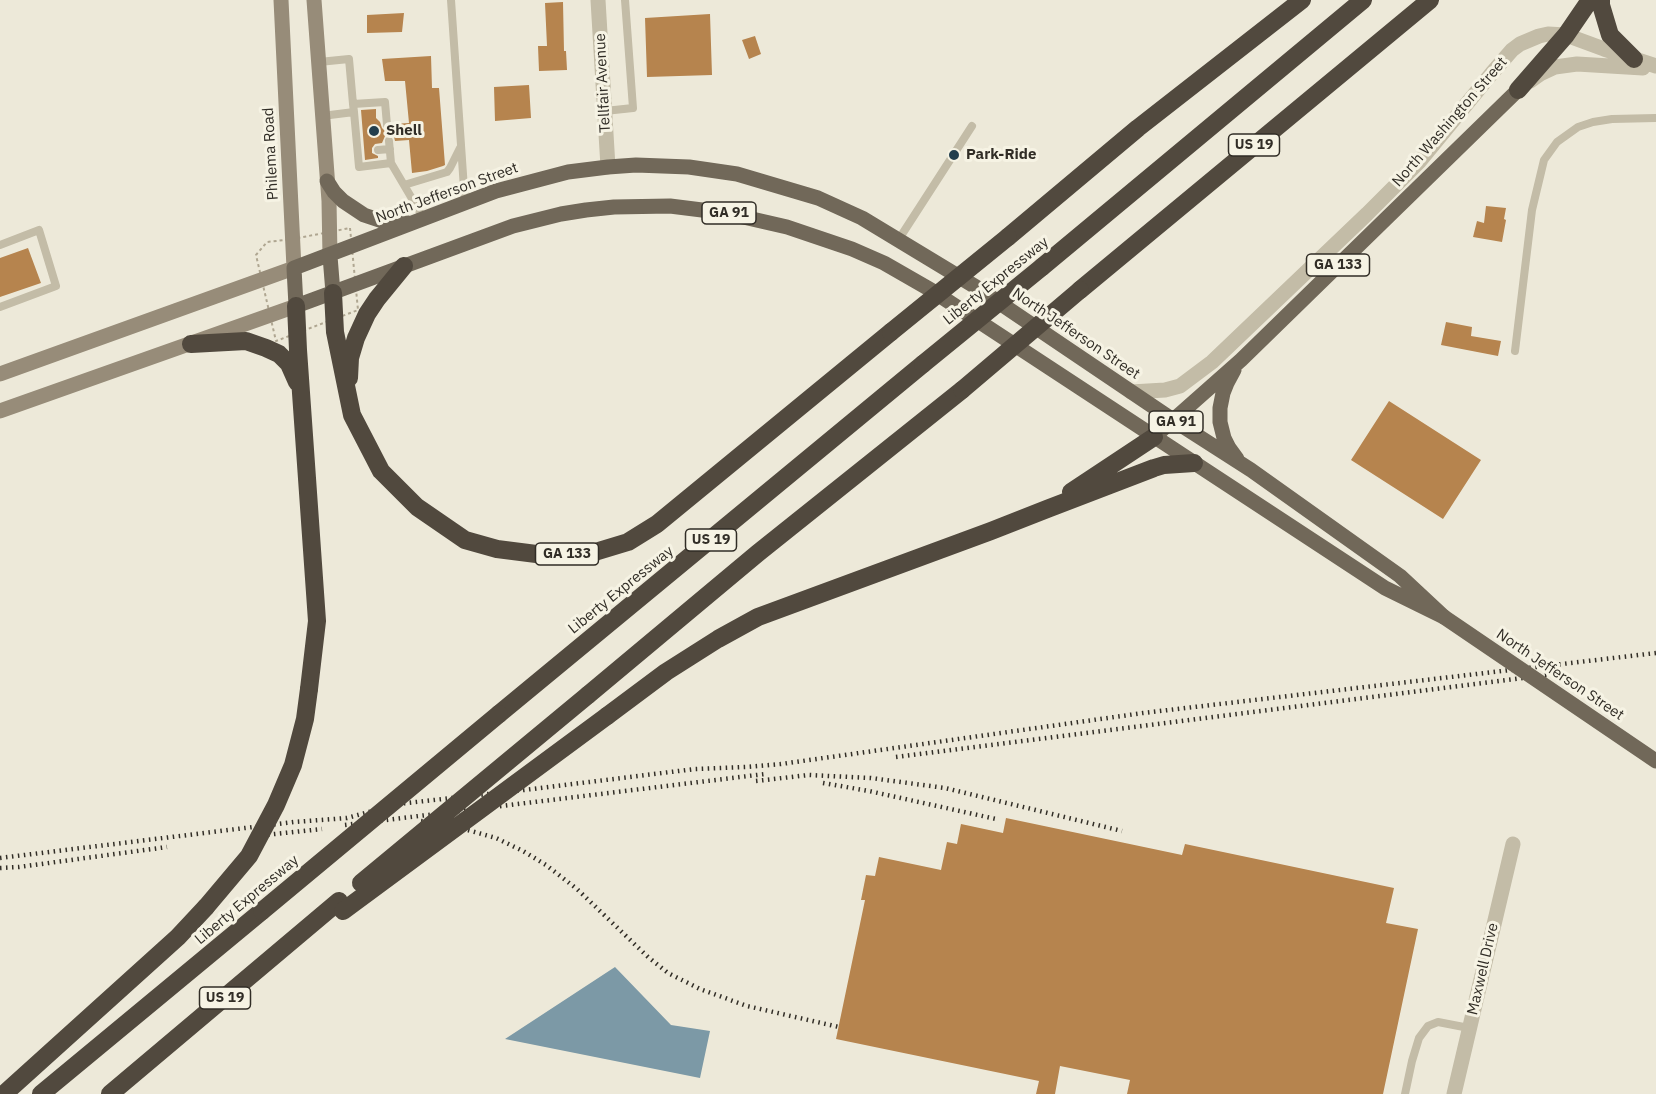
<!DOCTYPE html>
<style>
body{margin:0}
canvas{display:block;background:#ede9d9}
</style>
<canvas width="1656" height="1094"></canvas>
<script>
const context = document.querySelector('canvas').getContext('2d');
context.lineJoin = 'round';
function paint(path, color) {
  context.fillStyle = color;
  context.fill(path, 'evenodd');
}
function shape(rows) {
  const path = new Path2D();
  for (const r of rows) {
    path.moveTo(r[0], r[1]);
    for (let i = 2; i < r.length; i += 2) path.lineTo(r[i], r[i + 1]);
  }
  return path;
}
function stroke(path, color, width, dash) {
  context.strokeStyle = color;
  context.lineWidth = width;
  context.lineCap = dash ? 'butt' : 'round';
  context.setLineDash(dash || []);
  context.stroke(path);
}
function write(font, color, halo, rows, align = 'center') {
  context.font = font + ' "IBM Plex Sans",sans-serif';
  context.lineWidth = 6;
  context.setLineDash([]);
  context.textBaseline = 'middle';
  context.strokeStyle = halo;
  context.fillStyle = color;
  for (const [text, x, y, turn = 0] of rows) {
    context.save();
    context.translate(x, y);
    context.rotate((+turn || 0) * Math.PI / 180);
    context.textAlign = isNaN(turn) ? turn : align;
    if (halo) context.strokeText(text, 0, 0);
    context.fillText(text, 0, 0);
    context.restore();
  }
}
paint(shape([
 [615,967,671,1025,710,1031,700,1078,505,1039]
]), '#7c99a6');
paint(shape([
 [563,2,564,51,566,51,567,70,539,71,538,46,547,46,545,3],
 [404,13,402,32,367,33,367,15],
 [710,14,712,75,647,77,645,18],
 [755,36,761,54,749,59,742,40],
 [431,56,432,88,439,88,445,165,443,166,427,171,412,173,409,140,395,141,394,137,389,135,385,136,382,143,375,144,372,148,372,153,378,156,378,158,365,160,361,110,376,109,376,118,380,122,382,128,385,131,391,130,393,124,409,123,405,81,385,81,382,59],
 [529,85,531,118,495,121,494,87],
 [1486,206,1506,208,1504,219,1506,220,1502,242,1473,237,1477,221,1484,223],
 [28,248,41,283,0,297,0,258],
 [1446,322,1472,327,1471,336,1501,341,1498,356,1441,345],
 [1389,401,1481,460,1443,519,1351,460],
 [1006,818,1182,855,1185,844,1394,888,1386,923,1418,929,1383,1094,1127,1094,1130,1080,1060,1066,1055,1094,1036,1094,1039,1081,836,1039,865,900,861,900,866,875,875,876,879,857,941,870,947,842,957,844,961,824,1003,833]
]), '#b6844e');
stroke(shape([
 [350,228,358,310,276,341,256,255,267,242,293,239,350,228]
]), '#afa691', 2, [3, 3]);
stroke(shape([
 [451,0,465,203],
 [319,62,349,59,353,104],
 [605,111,633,108,625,0],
 [354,112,359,167,391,163,389,141],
 [322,116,354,112,353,104,385,102,387,125],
 [378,150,390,149],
 [391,163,424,219],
 [404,185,447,172,450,168,460,148],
 [899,239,972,126],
 [0,245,39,230,56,286,0,307],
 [1515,351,1532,210,1544,160,1557,142,1578,127,1593,122,1612,119,1656,118],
 [1405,1094,1412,1061,1419,1038,1428,1026,1438,1022,1469,1028]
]), '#c3bca7', 8);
stroke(shape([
 [598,0,608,167],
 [1530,81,1540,74,1555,67,1577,64,1643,68],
 [1131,392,1165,390,1180,386,1212,362,1367,214,1419,162,1492,73,1512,50,1520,44,1539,36,1548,34,1566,35,1604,49,1656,66],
 [1454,1094,1513,844]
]), '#c3bca7', 15);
stroke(shape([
 [314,0,329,201,330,256],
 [0,374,294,268,281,0],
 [0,411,296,306]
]), '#978c79', 15);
stroke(shape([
 [636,165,689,167,737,174,818,198,862,218,976,287,1173,420,1251,470,1400,576,1444,617,1385,588,931,290,884,263,852,249,787,227,726,213,670,206,614,207,586,210,561,214,513,226,296,306,294,268,496,191,568,172,608,167,636,165],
 [327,181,334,192,343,201,364,215,385,222,408,223],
 [330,256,333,293],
 [1234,370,1227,383,1223,393,1220,408,1220,422,1224,438,1229,448,1237,459],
 [1154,437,1241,360,1518,90]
]), '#716859', 15);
stroke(shape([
 [1601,0,1601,5,1610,35,1634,59],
 [1518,90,1566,35,1590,0],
 [1008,237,1138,128,1302,0],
 [1042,267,1363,0],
 [1080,290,1430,0],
 [333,293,335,332,352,415,381,471,417,507,465,540,497,549,552,556,595,552,628,542,657,524,891,332],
 [296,306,298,350,317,621,309,689],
 [191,344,246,341,266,348,279,354,289,364,297,382],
 [349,378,350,358,356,338,367,314,377,299,404,266],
 [1071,492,1154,437],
 [588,695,758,553,962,390],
 [499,714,923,364],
 [607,716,666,672,718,639,758,617,991,531,1047,509,1154,468,1164,465,1194,463],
 [4,1094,178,937,206,907],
 [41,1094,262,911],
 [110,1094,339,901]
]), '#51493e', 18);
stroke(shape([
 [896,757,1563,673],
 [756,781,809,775,871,778,945,788,1122,831],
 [823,783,869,791,996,819],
 [421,821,450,825,496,838,523,851,546,865,577,889,648,957,668,973,700,989,747,1006,839,1027],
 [345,825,765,774],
 [256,836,322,829],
 [0,858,294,822,347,818,398,804,524,790,695,769,746,767,781,764,1143,713,1656,653],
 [0,868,19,867,167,847]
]), '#312d26', 4.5, [1.5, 4.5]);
stroke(shape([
 [1444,617,1656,761]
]), '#716859', 15);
stroke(shape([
 [891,332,1008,237],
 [923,364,1042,267],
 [962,390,1080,290],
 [361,883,588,695],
 [206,907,249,856,276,805,293,765,305,719,309,689],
 [262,911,499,714],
 [343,911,607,716]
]), '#51493e', 18);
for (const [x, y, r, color] of [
 [374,131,6,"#223e4d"],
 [954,155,6,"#223e4d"]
]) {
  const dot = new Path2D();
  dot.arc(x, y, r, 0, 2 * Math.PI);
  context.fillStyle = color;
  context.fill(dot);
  stroke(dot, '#f6f3e4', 2);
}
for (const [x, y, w] of [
 [1254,145,51],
 [729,213,54],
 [1338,265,63],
 [1176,422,54],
 [711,540,51],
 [567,554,63],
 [225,998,51]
]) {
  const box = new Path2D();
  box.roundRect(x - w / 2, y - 11, w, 22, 4.5);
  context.fillStyle = '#f6f3e4';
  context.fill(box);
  stroke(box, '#312d26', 1.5);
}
write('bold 14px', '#312d26', null, [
 ["US 19",1254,145],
 ["GA 91",729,213],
 ["GA 133",1338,265],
 ["GA 91",1176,422],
 ["US 19",711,540],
 ["GA 133",567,554],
 ["US 19",225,998]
]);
write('15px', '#312d26', '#f6f3e4', [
 ["Tellfair Avenue",603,83,-93],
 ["North Washington Street",1450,122,-49],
 ["Philema Road",271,154,-93],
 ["North Jefferson Street",447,193,-20],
 ["Liberty Expressway",996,281,-39],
 ["North Jefferson Street",1076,334,34],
 ["Liberty Expressway",621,590,-39],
 ["North Jefferson Street",1560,675,34],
 ["Liberty Expressway",247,900,-40],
 ["Maxwell Drive",1483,969,-77]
]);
write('bold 15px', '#312d26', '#f6f3e4', [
 ["Shell",386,131],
 ["Park-Ride",966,155]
], 'left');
</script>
